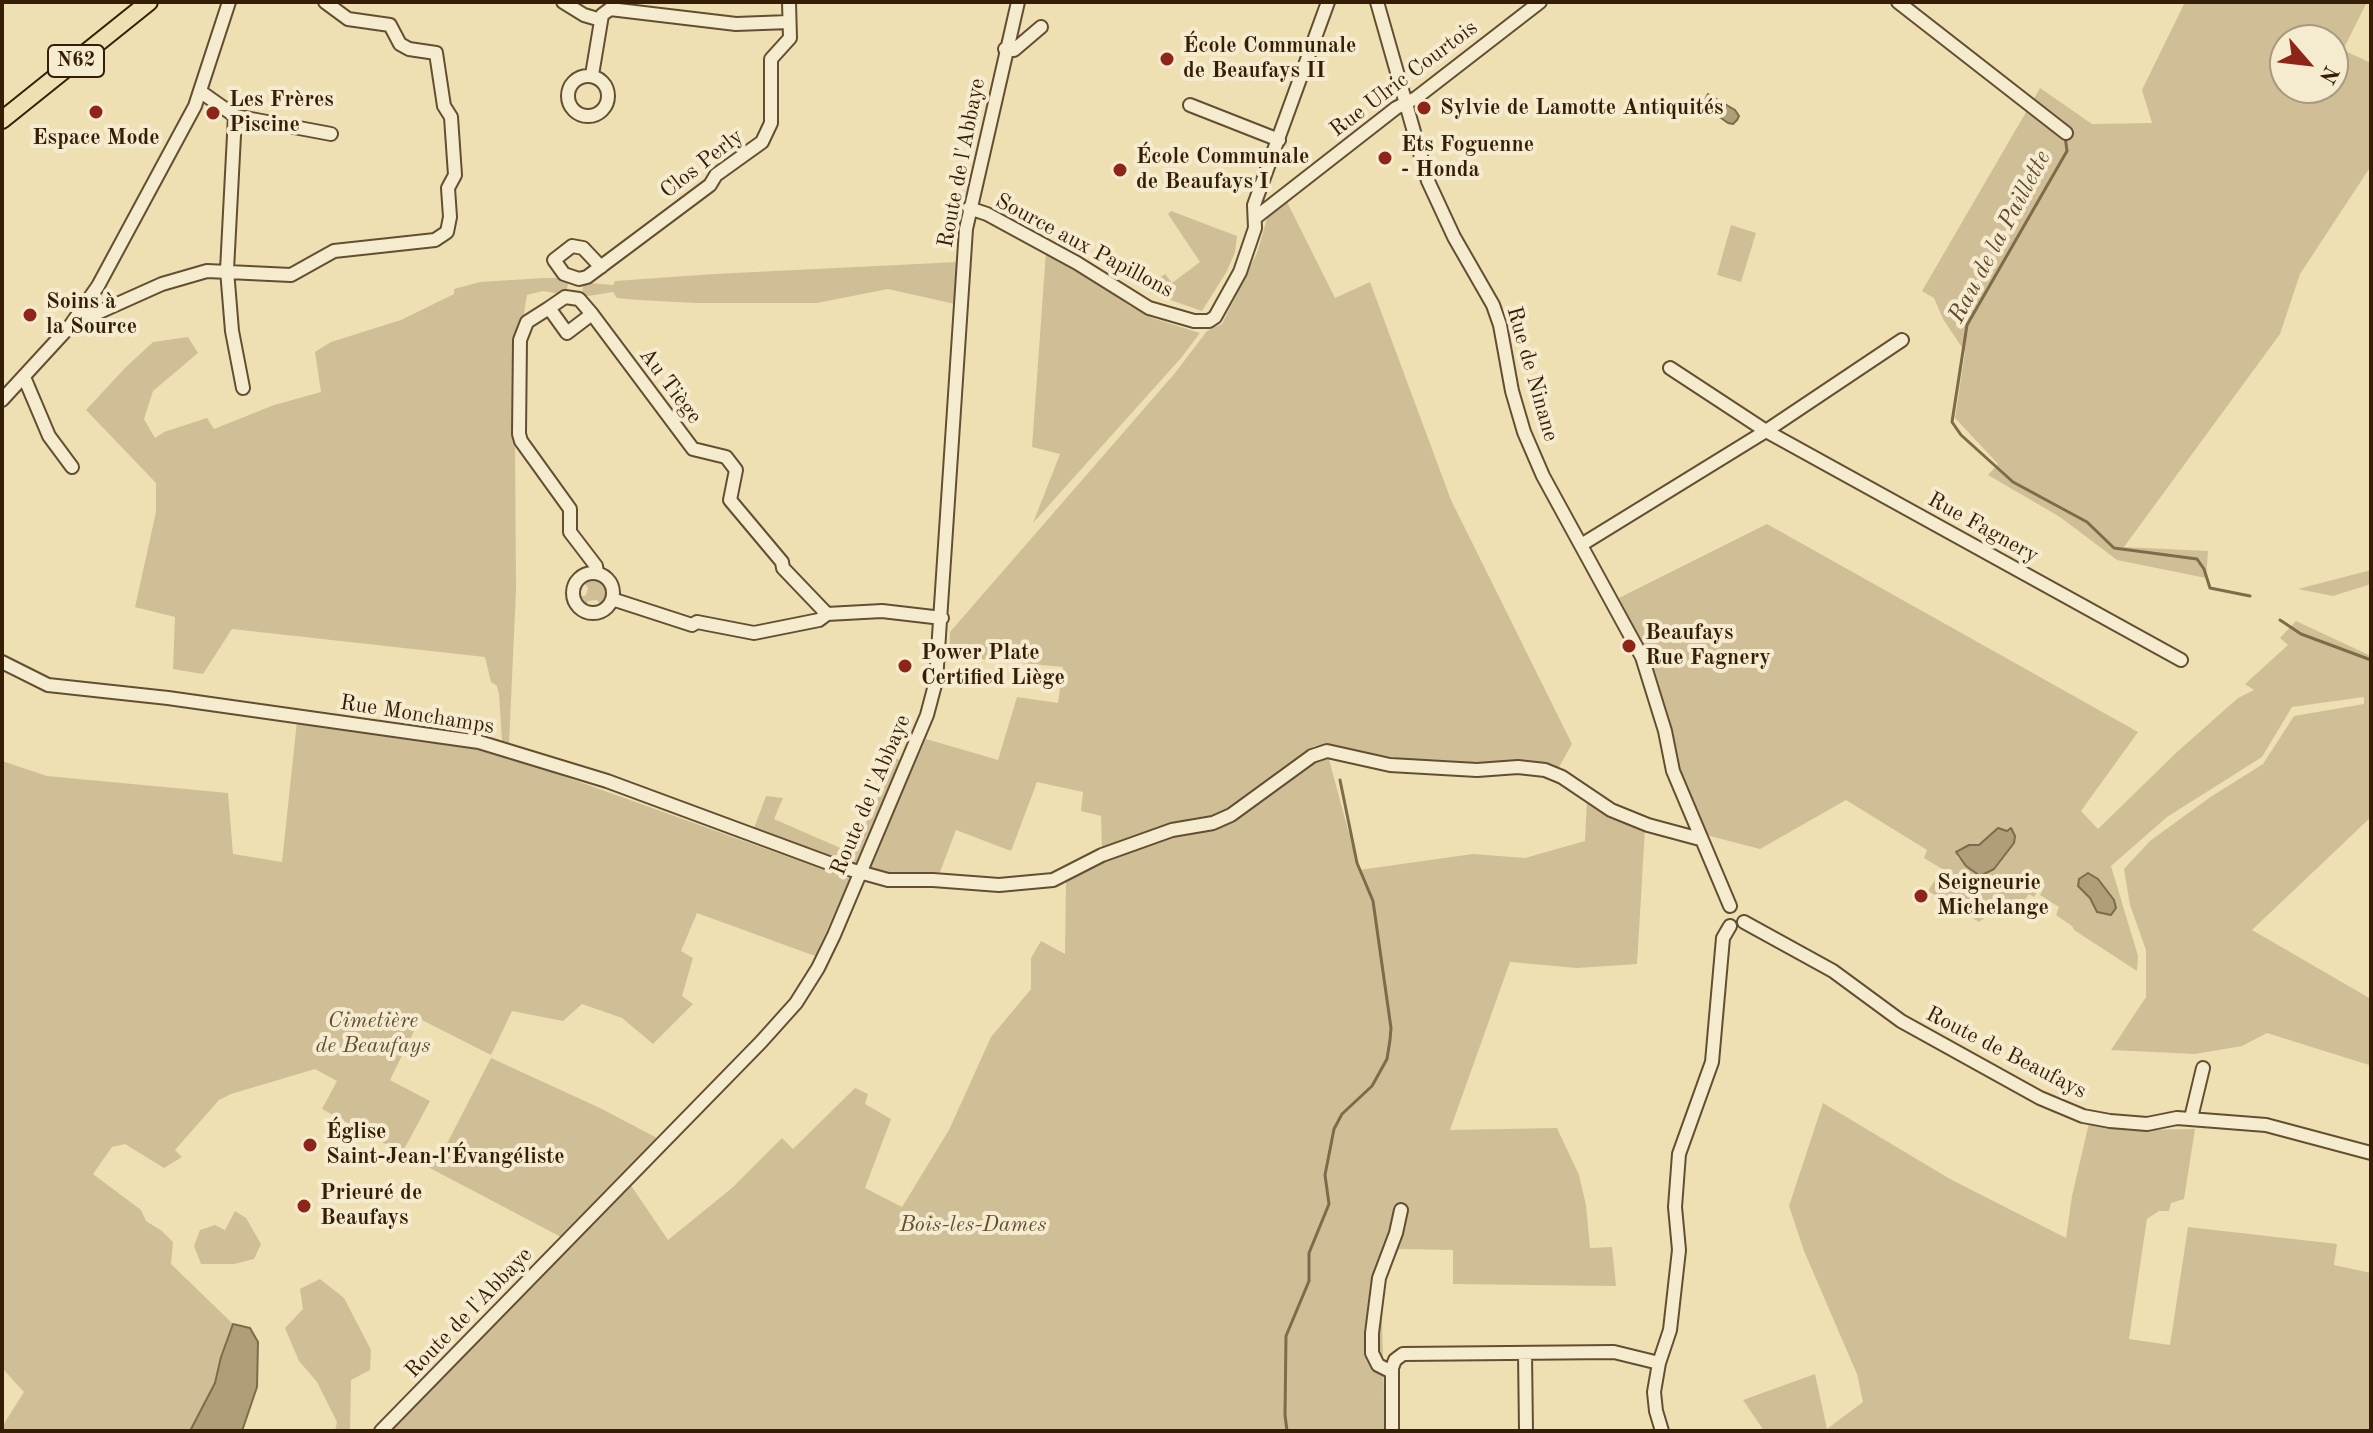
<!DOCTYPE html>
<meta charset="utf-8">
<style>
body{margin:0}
#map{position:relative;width:2373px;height:1433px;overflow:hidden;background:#efe0b3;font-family:"Old Standard TT",serif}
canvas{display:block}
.frame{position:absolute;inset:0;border:4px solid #361d06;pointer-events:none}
.north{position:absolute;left:2269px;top:24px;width:80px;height:80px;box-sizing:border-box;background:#f5ebce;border:2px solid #a9997e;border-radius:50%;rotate:118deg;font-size:22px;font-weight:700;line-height:32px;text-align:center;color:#361d06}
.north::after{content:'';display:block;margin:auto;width:28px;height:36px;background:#8f2418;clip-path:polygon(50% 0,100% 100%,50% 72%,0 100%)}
</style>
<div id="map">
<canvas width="2373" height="1433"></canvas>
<div class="frame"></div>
<div class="north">N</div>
</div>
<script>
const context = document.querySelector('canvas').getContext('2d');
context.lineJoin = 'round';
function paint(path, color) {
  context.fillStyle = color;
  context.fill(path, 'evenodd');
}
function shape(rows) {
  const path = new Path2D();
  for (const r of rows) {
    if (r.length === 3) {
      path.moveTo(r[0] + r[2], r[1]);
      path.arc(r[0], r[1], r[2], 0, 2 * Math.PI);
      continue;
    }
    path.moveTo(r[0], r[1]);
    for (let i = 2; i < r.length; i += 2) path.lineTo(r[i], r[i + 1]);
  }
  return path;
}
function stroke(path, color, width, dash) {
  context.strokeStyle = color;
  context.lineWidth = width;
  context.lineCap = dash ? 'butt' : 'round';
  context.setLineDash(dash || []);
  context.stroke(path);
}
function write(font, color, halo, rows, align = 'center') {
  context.font = font + ' "Old Standard TT",serif';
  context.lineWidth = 8;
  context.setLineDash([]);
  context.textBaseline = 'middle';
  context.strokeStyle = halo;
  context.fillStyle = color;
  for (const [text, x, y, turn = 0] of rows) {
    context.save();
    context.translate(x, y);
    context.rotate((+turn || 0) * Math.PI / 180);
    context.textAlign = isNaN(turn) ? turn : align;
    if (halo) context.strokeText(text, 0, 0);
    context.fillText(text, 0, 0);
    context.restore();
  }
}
paint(shape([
 [2185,2,2367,2,2343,50,2371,63,2371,166,2300,274,2280,334,2124,547,2208,551,2206,578,2117,560,2060,517,1988,475,1998,464,1955,418,1965,352,1943,319,1934,298,1922,291,2040,88,2092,124,2152,123,2142,90],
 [2285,40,2333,40,2333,88,2285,88],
 [1286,200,1335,298,1370,282,1451,500,1572,744,1558,769,1540,762,1481,764,1407,760,1325,745,1314,746,1225,814,1102,850,1101,816,1081,811,1083,792,1037,782,1011,851,956,830,940,872,866,872,926,739,998,760,1017,697,1058,703,1063,667,949,656,950,632,1175,373,1207,331,1222,324,1257,253,1268,215],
 [1171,211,1237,236,1235,252,1227,271,1202,311,1150,293,1157,280,1165,274,1172,283,1200,262,1168,214],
 [1731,225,1756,233,1741,282,1717,275],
 [1046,251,1095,279,1128,305,1152,318,1200,333,1181,358,1033,523,1060,454,1032,447],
 [958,262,955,304,888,289,817,303,696,303,639,300,617,298,613,292,582,297,583,286,589,283,613,285,615,281,714,274],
 [544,278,563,278,568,284,567,289,560,294,543,291,527,295,522,325,515,439,516,591,509,744,502,741,499,694,497,686,491,682,485,657,232,629,203,674,173,669,175,617,135,607,156,512,156,483,86,410,125,368,153,342,188,337,198,353,153,391,144,419,155,438,164,432,207,418,214,429,274,405,321,392,315,352,331,342,401,320,454,294,454,289,480,282],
 [1767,524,2138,732,2081,811,2098,829,2177,752,2238,698,2254,690,2245,684,2288,645,2280,638,2296,621,2371,656,2371,817,2252,930,2371,999,2371,1079,2369,1065,2267,1033,2242,1046,2195,1054,2111,1050,2146,997,2146,950,2130,905,2124,869,2150,841,2209,798,2263,764,2294,716,2364,704,2364,697,2292,707,2262,757,2167,817,2111,866,2138,956,2137,971,2074,930,2072,926,2056,915,2059,907,2040,895,2045,885,2043,883,2034,897,2029,894,2020,906,2013,903,2004,915,1989,915,1979,922,1928,891,1942,869,1924,858,1927,850,1846,800,1760,849,1706,835,1677,764,1667,711,1649,659,1619,598],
 [1998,828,2007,831,1981,876,1957,857,1960,848,1979,845],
 [2371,570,2371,584,2333,596,2298,589],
 [589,578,601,580,608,589,608,597,602,606,597,600,588,601,585,607,578,598,586,595,588,588,583,581],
 [297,721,499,753,850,879,815,956,697,913,681,951,693,958,682,996,693,1004,653,1044,622,1018,582,1004,563,1021,512,1011,491,1055,420,1019,390,1080,430,1101,402,1153,322,1109,337,1081,315,1069,231,1094,219,1100,175,1150,182,1157,164,1168,125,1144,112,1147,93,1174,141,1210,146,1221,162,1231,173,1242,171,1264,233,1324,221,1357,215,1383,190,1431,2,1431,2,1427,24,1392,2,1368,2,761,47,776,228,793,233,854,282,862],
 [1328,756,1359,870,1473,854,1525,858,1585,841,1587,797,1645,829,1637,964,1577,968,1510,962,1450,1130,1557,1128,1579,1175,1586,1205,1590,1248,1612,1247,1616,1286,1453,1284,1453,1250,1399,1249,1381,1286,1385,1431,389,1431,630,1184,668,1240,732,1188,782,1138,793,1149,855,1088,868,1094,865,1104,891,1119,865,1188,902,1207,949,1130,991,1037,1031,989,1031,958,1041,941,1065,954,1066,881,1113,857,1182,832,1221,824,1262,801,1314,759],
 [896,759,905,761,858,866,753,831,766,796,783,798,774,819,852,853],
 [491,1058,600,1108,659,1139,561,1237,426,1166,428,1155,439,1159],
 [1823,1103,1950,1179,2066,1238,2072,1196,2089,1123,2135,1130,2195,1129,2184,1199,2171,1203,2169,1211,2159,1211,2147,1219,2129,1339,2170,1345,2188,1227,2337,1244,2334,1265,2371,1273,2371,1431,1764,1431,1743,1400,1815,1374,1827,1429,1863,1402,1857,1374,1804,1251,1789,1206],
 [235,1211,246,1218,261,1244,254,1259,234,1264,201,1264,194,1246,200,1230,215,1225,225,1230],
 [320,1279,344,1298,371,1350,370,1370,351,1380,350,1431,335,1431,337,1422,317,1382,299,1361,285,1328,303,1309,300,1289]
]), '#d0bf96');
const water = shape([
 [1708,94,1735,110,1739,116,1737,120,1733,124,1728,123,1703,105,1708,94],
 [1998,828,2007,831,2011,828,2015,836,2014,843,1994,869,1980,876,1966,866,1956,852,1969,845,1979,845,1998,828],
 [2088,873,2098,879,2114,900,2116,908,2111,915,2097,912,2090,898,2078,886,2079,879,2088,873],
 [233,1324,250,1328,258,1342,257,1387,242,1431,190,1431,215,1383,221,1357,233,1324]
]);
paint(water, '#b09e78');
stroke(water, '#7f6a4a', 2);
stroke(shape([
 [2065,136,2067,151,1967,325,1952,422,1961,435,2013,482,2087,522,2114,548,2197,559,2204,569,2210,588,2250,596],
 [2280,620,2301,634,2371,660],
 [1287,1431,1285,1415,1286,1336,1309,1281,1309,1253,1329,1204,1325,1175,1334,1129,1342,1114,1372,1086,1387,1059,1390,1040,1391,1028,1373,901,1357,863,1340,780]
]), '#7f6a4a', 3);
const minor = shape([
 [563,2,584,15,601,20],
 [1377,2,1428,181,1454,237,1493,305,1500,325,1512,391,1524,432,1543,476,1642,657,1665,731,1673,771,1730,906],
 [1898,2,2066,133],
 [1005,49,1014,50,1041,27],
 [592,75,602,15,610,9,736,24,789,22],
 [588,96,20],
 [201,92,235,116,227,270,232,331,243,388],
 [1190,105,1279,140],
 [235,116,331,134],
 [969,208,987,214,1077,263,1149,308,1194,321,1209,321,1215,317,1240,272,1255,228,1254,205,1328,2],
 [1255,218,1396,108,1416,98,1540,2],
 [601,267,583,248,572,246,554,260,564,274,579,279,587,277,710,185,716,175,762,142,771,123,771,59,790,38,789,2],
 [549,308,527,322,520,340,519,434,521,441,570,509,570,532,596,566,597,573],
 [81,312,95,314,162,284,207,271,291,275,334,251,435,240,447,232,450,217,448,188,455,175,451,117,444,106,436,53,409,49,400,44,390,25,348,19,325,2],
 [592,314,567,333,549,308,565,297,579,299,592,314,693,449,726,457,736,470,730,500,782,562,783,568,827,614,882,611,942,618],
 [1670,368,1766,431,2181,660],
 [24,377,49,436,72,467],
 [2,400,70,326,98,286,195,106,229,2],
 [1581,545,1766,431,1902,340],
 [593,593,20],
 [612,599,692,625,697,622,754,633,819,620,827,614],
 [2,662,48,685,168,698,479,742,607,781,834,865,888,880,933,880,999,885,1053,880,1102,855,1172,830,1213,823,1231,815,1312,756,1327,751,1390,765,1477,770,1518,767,1545,770,1562,777,1611,810,1648,825,1700,839],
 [1744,922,1833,971,1901,1021,2040,1098,2083,1116,2110,1121,2147,1124,2177,1118,2266,1125,2371,1153],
 [2191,1118,2203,1068],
 [1525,1353,1526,1431],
 [1392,1372,1378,1365,1372,1353,1372,1333,1379,1278,1396,1233,1401,1210],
 [381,1431,761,1042,796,1003,818,968,834,935,927,715,936,681,966,229,1018,2],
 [1392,1431,1392,1368,1395,1360,1403,1354,1614,1352,1659,1363],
 [1662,1431,1656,1411,1654,1392,1659,1363,1670,1330,1679,1250,1675,1207,1679,1154,1712,1062,1723,938,1730,926]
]);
const major = shape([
 [2,120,149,2]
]);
stroke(minor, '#644e31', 16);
stroke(major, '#361d06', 20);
stroke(minor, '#f5ebce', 12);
stroke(major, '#efe0b3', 16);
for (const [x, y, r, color] of [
 [1167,59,8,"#8f2418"],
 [1424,108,8,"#8f2418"],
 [96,112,8,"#8f2418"],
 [213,113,8,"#8f2418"],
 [1385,158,8,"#8f2418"],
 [1120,170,8,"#8f2418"],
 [30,315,8,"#8f2418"],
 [1629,646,8,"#8f2418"],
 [905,666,8,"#8f2418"],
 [1921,896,8,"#8f2418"],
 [310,1145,8,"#8f2418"],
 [304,1206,8,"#8f2418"]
]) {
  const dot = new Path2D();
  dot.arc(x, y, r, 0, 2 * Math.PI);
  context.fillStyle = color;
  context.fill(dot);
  stroke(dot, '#f5ebce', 3);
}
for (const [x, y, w] of [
 [76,61,56]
]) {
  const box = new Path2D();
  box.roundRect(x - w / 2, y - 16, w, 32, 6);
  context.fillStyle = '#f5ebce';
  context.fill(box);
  stroke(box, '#361d06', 2);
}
write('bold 20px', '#361d06', null, [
 ["N62",76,61]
]);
write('bold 22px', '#361d06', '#f5ebce', [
 ["École Communale",1183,46],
 ["de Beaufays II",1183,71],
 ["Les Frères",229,100],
 ["Piscine",229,125],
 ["Sylvie de Lamotte Antiquités",1440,108],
 ["Espace Mode",96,138,"center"],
 ["Ets Foguenne",1401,145],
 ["- Honda",1401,170],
 ["École Communale",1136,157],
 ["de Beaufays I",1136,182],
 ["Soins à",46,302],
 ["la Source",46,327],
 ["Beaufays",1645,633],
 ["Rue Fagnery",1645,658],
 ["Power Plate",921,653],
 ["Certified Liège",921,678],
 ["Seigneurie",1937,883],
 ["Michelange",1937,908],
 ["Église",326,1132],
 ["Saint-Jean-l'Évangéliste",326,1157],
 ["Prieuré de",320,1193],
 ["Beaufays",320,1218]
], 'left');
write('22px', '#361d06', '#f5ebce', [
 ["Rue Ulric Courtois",1404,79,-37],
 ["Route de l'Abbaye",962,163,-79],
 ["Clos Perly",702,164,-38],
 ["Source aux Papillons",1084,246,28],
 ["Rue de Ninane",1532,374,74],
 ["Au Tiège",670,386,53],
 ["Rue Fagnery",1983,528,29],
 ["Rue Monchamps",417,715,9],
 ["Route de l'Abbaye",871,795,-67],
 ["Route de Beaufays",2006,1053,27],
 ["Route de l'Abbaye",469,1313,-46]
]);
write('italic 22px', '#644e31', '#f5ebce', [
 ["Cimetière",373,1021],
 ["de Beaufays",373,1046],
 ["Bois-les-Dames",973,1225]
]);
write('italic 24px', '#614a2e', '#f5ebce', [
 ["Rau de la Paillette",2000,237,-62]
]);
</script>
